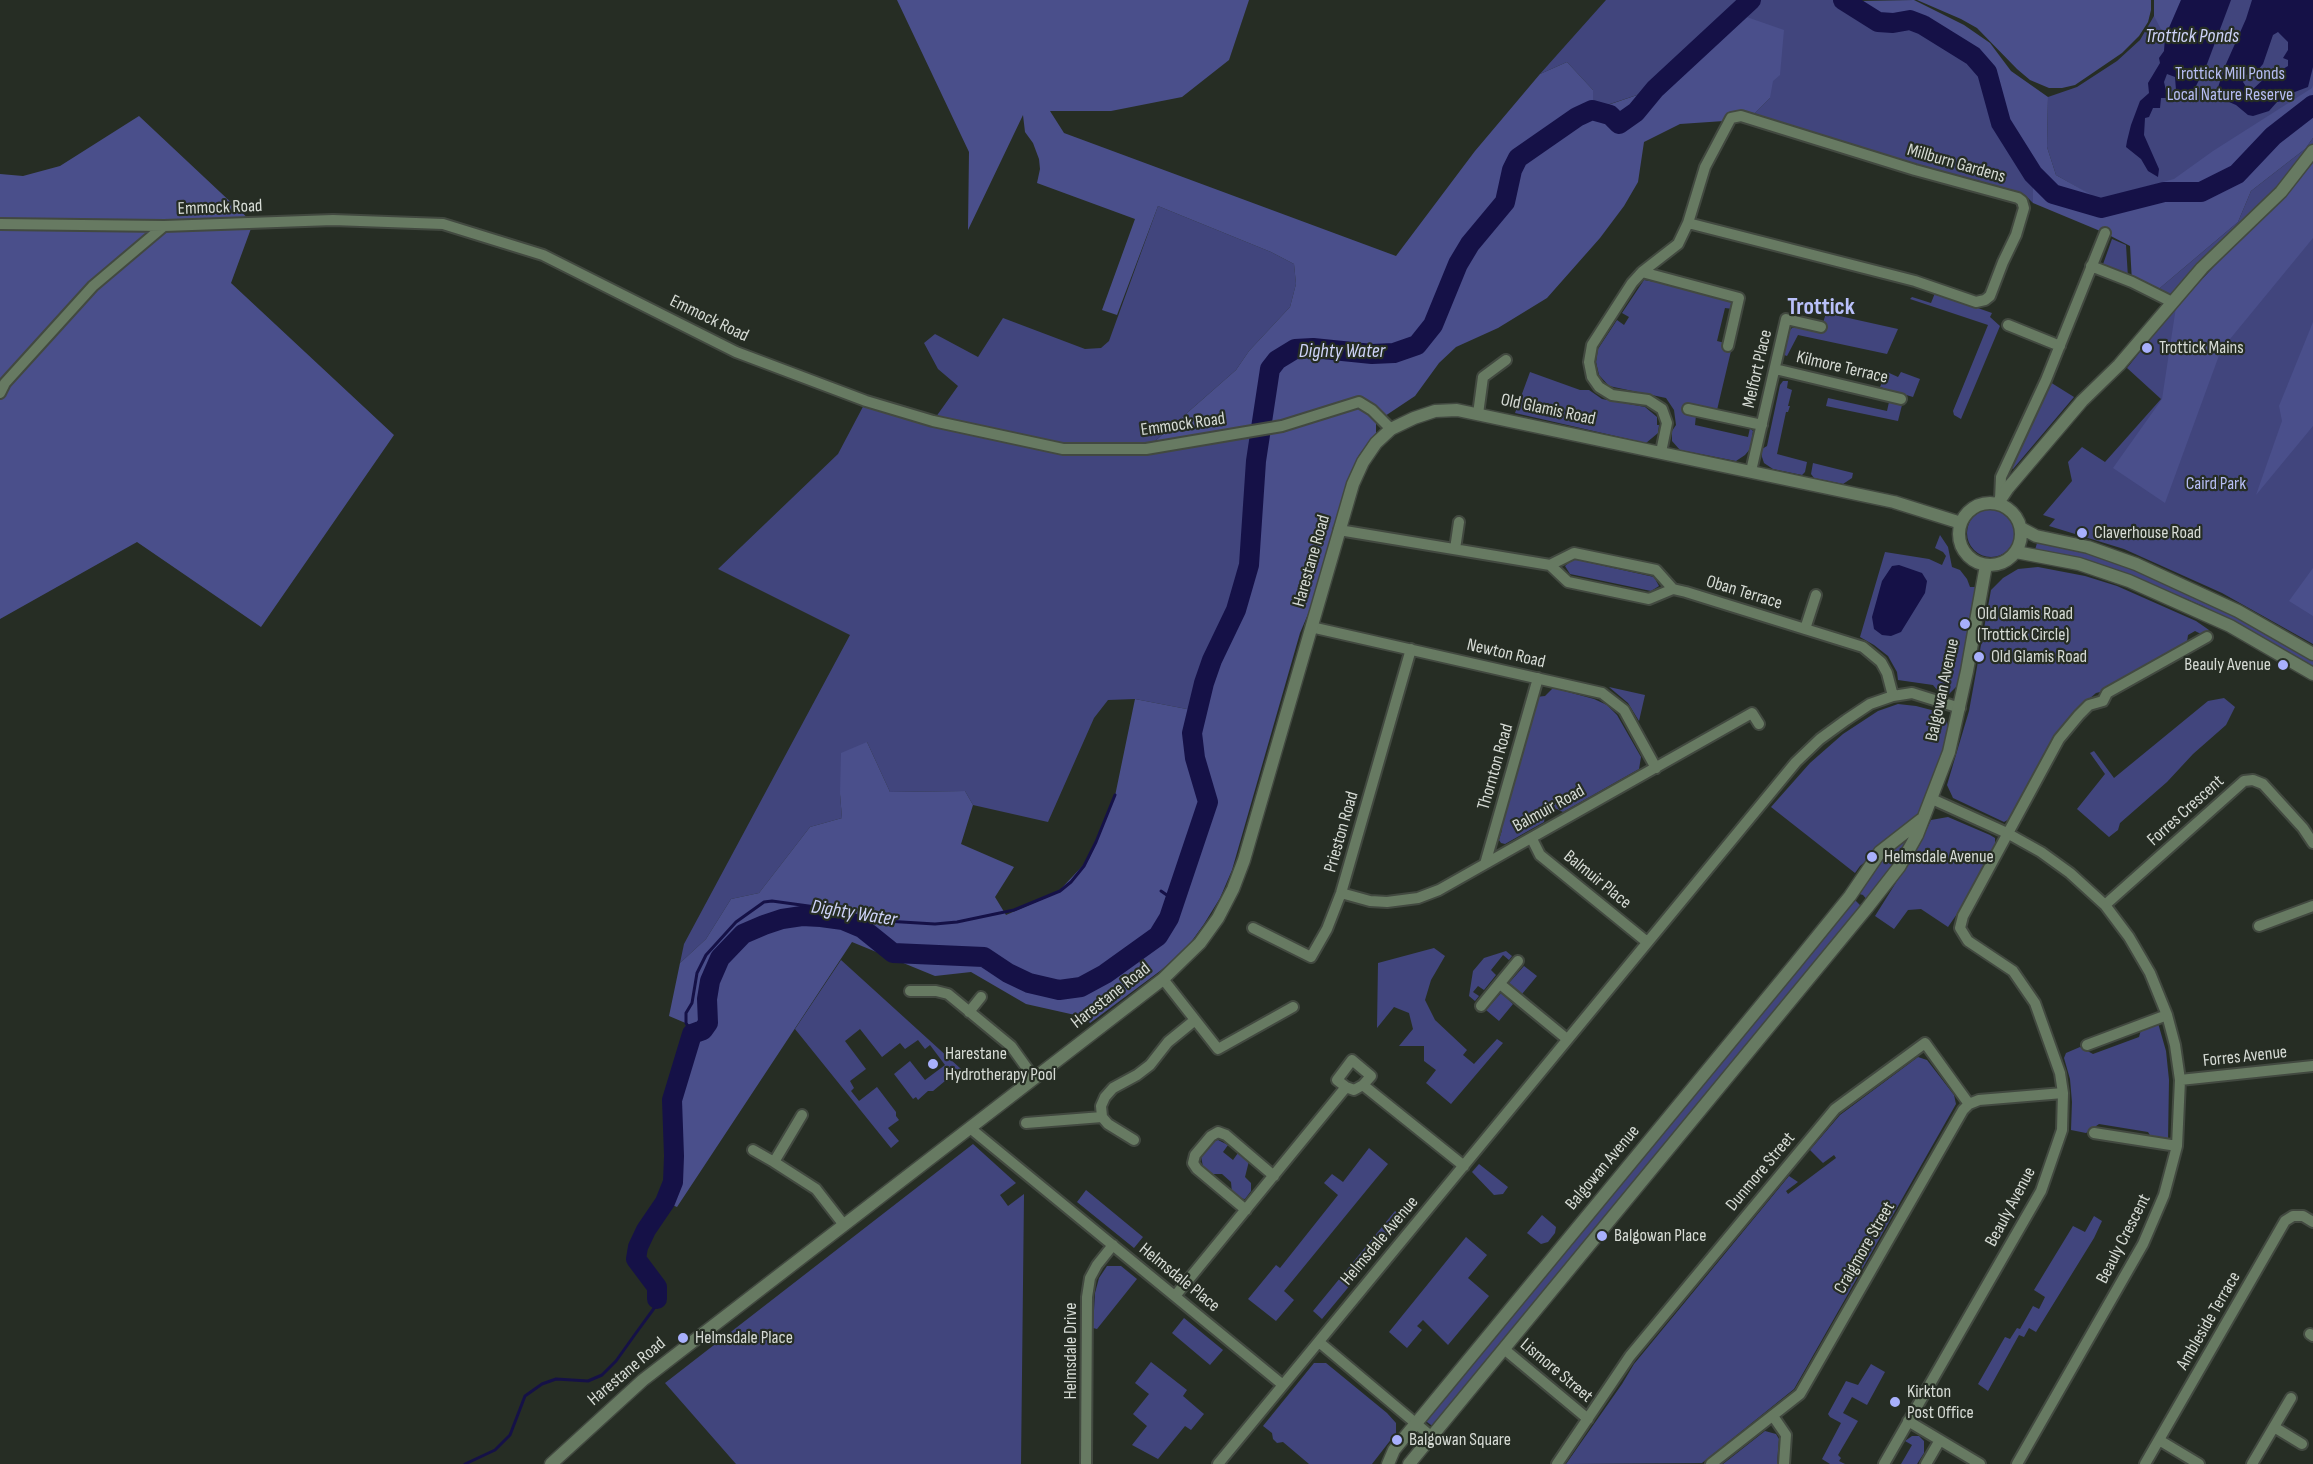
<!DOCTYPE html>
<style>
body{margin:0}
canvas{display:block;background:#262d24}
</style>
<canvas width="2313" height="1464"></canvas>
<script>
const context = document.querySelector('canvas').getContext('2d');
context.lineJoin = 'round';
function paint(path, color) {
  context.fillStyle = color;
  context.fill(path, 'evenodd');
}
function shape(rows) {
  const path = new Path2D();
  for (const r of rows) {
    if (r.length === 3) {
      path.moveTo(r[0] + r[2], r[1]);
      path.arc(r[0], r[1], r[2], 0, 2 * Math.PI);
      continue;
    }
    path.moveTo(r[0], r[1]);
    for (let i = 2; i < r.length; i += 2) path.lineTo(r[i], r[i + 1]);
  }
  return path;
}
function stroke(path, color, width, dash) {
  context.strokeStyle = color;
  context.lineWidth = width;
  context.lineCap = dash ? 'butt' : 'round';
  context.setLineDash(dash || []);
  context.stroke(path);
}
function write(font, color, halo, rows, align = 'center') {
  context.font = font + ' "Sofia Sans Condensed",sans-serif';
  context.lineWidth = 4.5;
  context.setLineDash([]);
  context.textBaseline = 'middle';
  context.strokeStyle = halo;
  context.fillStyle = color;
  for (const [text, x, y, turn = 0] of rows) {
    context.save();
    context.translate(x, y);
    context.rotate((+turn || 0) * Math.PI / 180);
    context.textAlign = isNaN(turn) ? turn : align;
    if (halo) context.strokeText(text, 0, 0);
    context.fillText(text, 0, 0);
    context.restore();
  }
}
paint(shape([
 [1606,0,1861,0,1893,23,1910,20,1923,25,1973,56,1987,72,2001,123,2033,174,2033,203,2025,195,1916,165,1754,114,1770,98,1738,14,1655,89,1592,110,1593,90,1567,62,1540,74],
 [2154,0,2313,0,2313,118,2166,267,2096,198,2056,175,2047,147,2048,97,2077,87,2117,61,2140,40,2154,16],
 [2313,138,2313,151,2172,302,2154,293,2238,222,2251,191,2305,149],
 [2313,159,2313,644,2222,593,2124,549,2049,526,2055,519,2043,515,2072,481,2068,462,2082,447,2105,462,2161,399,2127,368,2176,307,2287,192],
 [1158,206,1271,252,1294,264,1296,284,1290,307,1249,351,1236,370,1147,448,1259,429,1252,533,1204,683,1197,711,1135,699,1108,700,1094,718,1048,822,973,805,965,791,890,792,867,742,840,794,842,818,810,827,759,893,731,899,706,939,680,963,684,944,850,635,718,569,838,454,866,401,933,421,958,386,938,369,924,343,935,334,978,357,1003,318,1085,349,1101,348,1109,341],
 [2112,239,2126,245,2128,278,2102,267],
 [1644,280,1655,282,1658,280,1728,299,1732,303,1733,309,1725,308,1717,341,1725,343,1731,351,1717,410,1688,403,1685,412,1696,415,1695,425,1748,437,1750,428,1753,431,1750,449,1745,455,1736,461,1680,450,1672,441,1672,431,1676,425,1674,410,1666,398,1609,386,1599,375,1596,362,1598,349,1617,320,1624,325,1629,317,1622,313],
 [1935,293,1992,313,1990,317,2000,326,1961,419,1954,415,1953,411,1988,325,1910,299,1912,297,1931,303],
 [1826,313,1898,329,1887,354,1798,335,1787,356,1784,355,1788,332,1792,328,1823,323],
 [1530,372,1580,390,1589,390,1602,399,1645,407,1657,417,1657,425,1659,425,1658,433,1646,443,1515,413],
 [1887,372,1898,377,1901,372,1920,379,1913,397,1880,387],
 [1783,381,1788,381,1787,388,1792,390,1788,406,1790,406,1788,412,1786,412,1777,454,1807,462,1805,472,1802,475,1773,469,1764,463,1762,457,1762,449,1767,446,1780,385],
 [2050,382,2074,397,2013,469,2009,467],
 [1828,398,1887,411,1889,402,1902,405,1898,421,1826,406],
 [1813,463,1853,473,1852,478,1843,484,1814,478,1811,474],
 [1991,533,24],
 [1940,535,1948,547,1952,567,1960,570,1967,579,1970,587,1975,587,1960,686,1957,686,1949,694,1938,691,1933,685,1898,680,1897,672,1888,656,1874,645,1860,637,1885,552,1929,559,1942,565,1946,556,1943,552,1935,548],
 [2037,543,2086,552,2133,569,2217,605,2313,660,2313,668,2203,606,2130,575,2035,550],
 [1573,559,1654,577,1659,586,1651,591,1570,574,1565,566],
 [2038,567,2085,576,2117,586,2196,621,2209,630,2201,634,2195,631,2188,635,2187,642,2104,691,2096,693,2075,711,2011,818,2004,822,1953,798,1947,785,1969,711,1991,590,2003,578,2018,569],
 [1609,687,1645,695,1639,721,1628,703],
 [1553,688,1594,699,1607,705,1617,715,1641,757,1639,769,1563,812,1557,809,1550,811,1545,815,1544,822,1505,844,1501,843,1499,840,1502,830,1498,829,1536,697,1545,696],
 [2224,698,2235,707,2226,725,2193,754,2167,782,2120,823,2118,830,2109,837,2077,809,2105,774,2090,753,2094,751,2114,778,2208,701],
 [1898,704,1916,706,1939,712,1946,718,1948,726,1950,728,1924,805,1911,824,1860,866,1855,873,1771,807,1810,763,1843,734,1878,711],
 [1948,817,1990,835,1995,838,1995,845,1963,905,1948,927,1921,909,1908,910,1894,929,1875,916,1919,846,1931,820],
 [1914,833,1896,865,1868,901,1863,895,1856,893,1881,856],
 [1854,899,1861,906,1860,911,1437,1425,1431,1425,1427,1422,1426,1417],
 [1434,948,1445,956,1431,980,1425,1000,1435,1020,1467,1050,1463,1055,1474,1064,1497,1039,1503,1043,1451,1104,1426,1083,1436,1070,1424,1061,1424,1046,1399,1046,1413,1029,1409,1013,1394,1007,1377,1028,1378,963],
 [1506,951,1512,956,1509,960,1503,955,1491,970,1496,975,1484,990,1478,986,1473,992,1479,996,1475,1001,1469,996,1473,971,1484,958],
 [841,960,961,1069,954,1074,950,1074,945,1077,945,1081,933,1091,928,1091,918,1100,916,1097,913,1099,894,1074,910,1061,925,1080,945,1065,930,1045,925,1049,918,1040,905,1049,900,1043,882,1057,860,1029,845,1041,866,1069,850,1081,854,1088,851,1091,859,1101,877,1087,896,1112,896,1116,899,1120,888,1128,899,1141,891,1148,795,1029],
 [1524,966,1537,976,1522,994,1509,983],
 [1501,993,1513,1004,1499,1021,1486,1010],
 [2158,1023,2166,1051,2169,1080,2168,1140,2151,1137,2148,1132,2099,1124,2086,1133,2071,1130,2072,1102,2070,1079,2064,1058,2066,1053,2080,1047,2093,1054,2139,1037,2141,1030],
 [1918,1057,1927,1060,1954,1095,1956,1104,1794,1389,1702,1463,1566,1464,1622,1384,1634,1364,1789,1176,1798,1182,1786,1191,1788,1194,1836,1158,1834,1155,1823,1163,1810,1150,1840,1115],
 [1218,1140,1228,1145,1223,1152,1233,1160,1238,1153,1249,1161,1245,1177,1251,1183,1251,1191,1245,1199,1238,1198,1232,1193,1231,1182,1222,1174,1210,1174,1203,1167,1201,1156,1213,1142],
 [973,1144,1016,1183,1000,1195,1008,1206,1024,1194,1021,1464,736,1464,665,1383],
 [1369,1148,1388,1164,1284,1291,1294,1300,1276,1321,1248,1299,1276,1265,1280,1268,1338,1195,1324,1183,1332,1174,1343,1182],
 [1479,1164,1508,1187,1503,1194,1494,1195,1472,1172],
 [1086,1190,1143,1237,1134,1248,1077,1202],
 [1395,1211,1405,1219,1322,1319,1313,1311],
 [1542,1215,1556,1227,1555,1233,1548,1242,1541,1244,1527,1233],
 [2094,1216,2102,1221,2094,1238,2036,1332,2029,1328,2024,1337,2019,1335,1988,1391,1978,1384,2005,1337,2010,1339,2017,1328,2020,1329,2033,1306,2039,1309,2045,1297,2034,1290,2073,1226,2085,1232],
 [1466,1237,1487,1255,1468,1278,1489,1296,1448,1345,1423,1320,1417,1326,1422,1330,1407,1348,1389,1332],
 [1107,1266,1121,1266,1137,1279,1097,1329,1093,1328,1095,1293,1099,1278],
 [1184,1318,1223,1350,1210,1365,1172,1333],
 [1151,1362,1187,1390,1183,1396,1204,1414,1191,1430,1185,1426,1158,1459,1132,1445,1147,1426,1133,1414,1149,1394,1135,1383],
 [1314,1363,1326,1363,1387,1413,1396,1423,1396,1433,1372,1464,1309,1464,1283,1442,1277,1443,1273,1439,1272,1433,1263,1426],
 [1871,1364,1885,1372,1867,1405,1852,1397,1843,1413,1858,1421,1838,1455,1841,1458,1839,1461,1845,1464,1830,1464,1822,1459,1841,1423,1830,1417,1828,1414,1846,1381,1858,1385],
 [1765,1431,1776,1434,1779,1439,1777,1464,1723,1464],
 [1912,1436,1919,1436,1924,1441,1924,1453,1917,1464,1901,1464,1912,1445,1905,1441]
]), '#41457d');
paint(shape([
 [897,0,1249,0,1229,60,1182,97,1111,111,1050,111,1064,133,1396,256,1475,151,1540,74,1567,62,1593,90,1593,110,1655,89,1738,14,1784,30,1780,75,1773,81,1770,98,1754,114,1738,111,1730,113,1724,121,1680,124,1644,142,1638,182,1624,206,1600,238,1547,298,1498,328,1456,347,1439,363,1415,396,1376,422,1376,433,1359,455,1349,477,1311,607,1300,633,1232,870,1220,898,1204,924,1186,949,1160,971,1090,1023,1084,1017,1026,1004,971,972,935,976,852,942,677,1207,665,1202,673,1182,672,1100,702,1030,669,1016,680,963,706,939,731,899,759,893,810,827,842,818,840,794,841,753,867,742,890,792,965,791,973,805,961,844,1014,867,995,897,1006,915,1057,893,1089,859,1115,796,1135,699,1197,711,1204,683,1252,533,1259,430,1146,449,1236,370,1249,351,1290,307,1296,284,1294,264,1271,252,1158,206,1117,315,1102,310,1135,219,1037,183,1040,169,1039,159,1033,143,1025,132,1023,115,968,230,969,152],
 [1914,0,1964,25,1990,43,2011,71,2048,97,2047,147,2056,175,2099,199,2174,179,2213,151,2312,88,2313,85,2313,138,2305,149,2251,191,2238,222,2154,293,2132,282,2130,246,2105,233,2033,203,2033,174,2001,123,1987,72,1973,56,1923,25,1910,20,1893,23,1878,22,1861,1],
 [1917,0,2151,0,2151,10,2148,22,2139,36,2122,53,2075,85,2062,88,2049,88,2030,80,2017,69,1977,28,1961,19],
 [2154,0,2181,0,2165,37,2154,16],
 [139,116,253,223,231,283,394,435,261,627,137,542,0,619,0,174,23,176,60,166],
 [2313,161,2313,238,2221,350,2165,503,2113,468,2162,399,2176,307],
 [2313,322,2313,426,2256,495,2282,421,2279,406],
 [2313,568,2313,616,2289,601]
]), '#4a4f8b');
paint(shape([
 [2181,0,2231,0,2207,64,2191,96,2186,99,2179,90,2176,90,2175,77,2167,74,2164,82,2167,95,2166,98,2161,98,2160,108,2153,108,2149,117,2145,118,2144,135,2159,169,2158,177,2148,171,2141,159,2126,147,2127,141,2131,125,2140,101,2149,93,2148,83,2160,63,2159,58,2164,51,2165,37],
 [2252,0,2313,0,2313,67,2308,87,2292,93,2283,101,2277,102,2269,111,2253,116,2248,115,2236,105,2215,96,2226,64,2246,19],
 [2278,32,2288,42,2288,50,2283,58,2288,60,2288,66,2283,69,2278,69,2272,75,2267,76,2252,90,2247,88,2243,82,2246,75,2258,70,2263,64,2273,35],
 [1899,565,1922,573,1927,581,1925,593,1901,632,1891,636,1882,635,1874,629,1872,617,1882,581,1892,566]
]), '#151147');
stroke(shape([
 [1161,891,1174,900],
 [692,1034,686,1023,686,1013,692,1003,697,973,706,955,736,922,764,902,772,901,823,908,852,914,869,920,935,924,957,922,1014,910,1060,891,1071,882,1084,866,1096,842,1115,795],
 [465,1464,495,1450,510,1435,525,1396,542,1384,556,1379,588,1381,602,1375,616,1361,636,1333,655,1307,657,1299]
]), '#151147', 3);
stroke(shape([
 [1843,0,1878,22,1893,23,1910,20,1923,25,1973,56,1987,72,2001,123,2033,174,2053,194,2101,208,2164,192,2201,192,2237,174,2273,136,2313,105],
 [657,1299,657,1287,636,1259,638,1247,646,1230,665,1202,673,1182,674,1156,672,1100,692,1034,703,1030,708,1023,707,999,710,981,720,958,743,934,764,925,782,919,802,916,821,917,843,920,862,928,893,953,984,957,1008,973,1029,983,1059,990,1081,987,1105,974,1158,936,1169,918,1208,802,1195,758,1192,733,1204,683,1212,660,1236,610,1249,565,1256,461,1270,369,1277,360,1295,349,1313,348,1372,354,1394,353,1417,345,1433,325,1458,264,1470,244,1505,202,1512,170,1518,158,1577,117,1592,110,1610,115,1619,124,1636,112,1655,89,1751,0]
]), '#151147', 20);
const minor = shape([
 [0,224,164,226,333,220,443,224,543,255,736,352,866,401,933,421,1063,449,1146,449,1282,426,1359,402,1372,410,1391,429],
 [2091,266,2132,282,2172,302],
 [1642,272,1739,298,1728,346],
 [2008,325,2060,346],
 [1775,369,1901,399],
 [0,393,5,383,93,286,164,226],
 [1688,409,1762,425],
 [1478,414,1483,377,1506,360],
 [1661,452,1667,423,1662,409,1648,400,1612,395,1599,387,1592,377,1589,362,1592,345,1632,283,1642,272,1678,244,1688,223,1705,167,1731,118,1741,116,1915,170,2018,198,2022,201,2024,208,2016,235,2003,262,1990,296,1985,300,1976,302,1915,281,1688,223],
 [1751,471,1786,319,1821,327],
 [2000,500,2001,477,2046,380,2105,233],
 [1339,530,1550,565],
 [1455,549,1459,522],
 [1673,589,1656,570,1574,553,1550,565,1568,582,1649,599,1673,589,1686,592,1863,647,1881,662,1887,673,1893,696],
 [1311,627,1602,693,1624,710,1656,768],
 [1805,629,1816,595],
 [1932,799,2007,833,2041,852,2070,873,2105,905,2129,937,2150,973,2167,1015,2175,1045,2180,1080,2177,1146,2164,1195,2143,1244,2017,1464],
 [1532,839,1540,855,1647,942],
 [1485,864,1538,678],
 [1341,893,1370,901,1387,902,1418,898,1439,890,1752,713,1759,724],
 [2105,905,2244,781,2253,780,2263,784,2303,828,2313,843],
 [2259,926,2313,906],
 [1253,928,1311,957,1327,929,1341,893,1411,649],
 [1163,979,1218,1049,1293,1007],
 [1500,984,1567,1039],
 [910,991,936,991,948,994,1011,1046,1034,1078],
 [1481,1006,1518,961],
 [969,1012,981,997],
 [2087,1045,2167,1015],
 [2180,1080,2313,1066],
 [1346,1087,1337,1080,1352,1060,1371,1076,1363,1085],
 [802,1115,774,1162,816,1189,844,1225],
 [1026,1123,1102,1117],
 [970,1128,1283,1385],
 [2094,1133,2177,1146],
 [1134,1140,1108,1124,1102,1117,1101,1106,1105,1097,1113,1088,1137,1075,1150,1065,1168,1042,1195,1020],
 [753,1150,774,1162],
 [1246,1210,1197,1169,1193,1163,1195,1155,1211,1136,1218,1132,1226,1135,1274,1176],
 [1175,1296,1346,1087,1354,1090,1363,1085,1464,1166],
 [2310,1334,2313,1336],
 [1319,1342,1432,1437],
 [1504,1349,1588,1419],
 [1773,1416,1786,1435,1784,1464],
 [1908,1421,1980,1464],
 [2274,1427,2302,1444],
 [2159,1440,2199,1464],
 [1086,1464,1087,1297,1090,1278,1097,1265,1113,1245],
 [1218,1464,1796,762,1820,739,1846,720,1870,704,1893,696,1912,693,1960,708],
 [1557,1464,1630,1356,1835,1109,1925,1043,1969,1104],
 [1711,1464,1800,1394,1963,1110,1969,1104,1979,1100,2063,1093],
 [1884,1464,2041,1191,2062,1130,2063,1093,2060,1073,2035,1003,2013,971,1968,941,1960,928,1963,916,2059,739,2079,715,2089,705,2103,701,2107,693,2207,637],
 [1926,1464,1940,1440],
 [2145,1464,2285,1221,2293,1216,2303,1216,2313,1222],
 [2252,1464,2291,1398]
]);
const tertiary = shape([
 [1990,534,31],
 [1998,503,2008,488,2082,401,2119,365,2202,268,2281,192,2313,151],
 [2021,528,2036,536,2088,547,2136,564,2238,611,2313,654],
 [2016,552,2079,564,2129,581,2230,626,2313,674],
 [551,1464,643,1380,1163,979,1200,943,1218,918,1233,889,1244,860,1353,484,1363,462,1376,443,1391,429,1414,418,1435,411,1457,410,1894,502,1961,523],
 [1388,1464,1394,1450,1794,965,1850,896,1880,852,1921,820],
 [1409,1464,1867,908,1899,867,1917,835,1949,752,1967,671,1986,565]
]);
stroke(minor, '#424940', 14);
stroke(tertiary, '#424940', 15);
stroke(minor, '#677a62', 10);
stroke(tertiary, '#677a62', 12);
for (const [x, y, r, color] of [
 [2147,348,6,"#a8b0fc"],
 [2082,533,6,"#a8b0fc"],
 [1965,624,6,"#a8b0fc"],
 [1979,657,6,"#a8b0fc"],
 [2283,665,6,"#a8b0fc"],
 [1872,857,6,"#a8b0fc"],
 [933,1064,6,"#a8b0fc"],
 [1602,1236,6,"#a8b0fc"],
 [683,1338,6,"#a8b0fc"],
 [1895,1402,6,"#a8b0fc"],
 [1397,1440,6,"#a8b0fc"]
]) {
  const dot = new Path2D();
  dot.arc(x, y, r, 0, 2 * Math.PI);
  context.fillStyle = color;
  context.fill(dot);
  stroke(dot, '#262d24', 2);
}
write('18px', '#b6bdf3', '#262d24', [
 ["Trottick Mill Ponds",2230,74],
 ["Local Nature Reserve",2230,95],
 ["Caird Park",2216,484]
]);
write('18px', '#d6dbd5', '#262d24', [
 ["Millburn Gardens",1956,164,16],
 ["Emmock Road",220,208,-2],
 ["Emmock Road",709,319,26],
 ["Kilmore Terrace",1842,368,13],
 ["Melfort Place",1758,369,-77],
 ["Old Glamis Road",1548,410,12],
 ["Emmock Road",1183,425,-8],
 ["Harestane Road",1312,561,-74],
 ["Oban Terrace",1744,593,17],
 ["Newton Road",1506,654,13],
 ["Balgowan Avenue",1943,690,-78],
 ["Thornton Road",1496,767,-74],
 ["Balmuir Road",1549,809,-29],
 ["Forres Crescent",2186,811,-42],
 ["Prieston Road",1342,832,-74],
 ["Balmuir Place",1597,880,39],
 ["Harestane Road",1111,996,-38],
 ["Forres Avenue",2245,1057,-6],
 ["Balgowan Avenue",1603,1168,-50],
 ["Dunmore Street",1761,1172,-50],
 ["Beauly Avenue",2011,1207,-62],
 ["Beauly Crescent",2124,1239,-63],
 ["Helmsdale Avenue",1380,1241,-50],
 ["Craigmore Street",1865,1248,-60],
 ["Helmsdale Place",1179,1278,39],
 ["Ambleside Terrace",2209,1321,-60],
 ["Helmsdale Drive",1071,1351,-90],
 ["Lismore Street",1556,1371,40],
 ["Harestane Road",627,1372,-40]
]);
write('18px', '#d6dbd5', '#262d24', [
 ["Trottick Mains",2159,348],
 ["Claverhouse Road",2094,533],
 ["Old Glamis Road",1977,614],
 ["(Trottick Circle)",1977,635],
 ["Old Glamis Road",1991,657],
 ["Beauly Avenue",2271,665,"right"],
 ["Helmsdale Avenue",1884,857],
 ["Harestane",945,1054],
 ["Hydrotherapy Pool",945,1075],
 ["Balgowan Place",1614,1236],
 ["Helmsdale Place",695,1338],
 ["Kirkton",1907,1392],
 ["Post Office",1907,1413],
 ["Balgowan Square",1409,1440]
], 'left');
write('italic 20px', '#ced3f8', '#262d24', [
 ["Trottick Ponds",2192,37],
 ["Dighty Water",1342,352],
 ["Dighty Water",854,914,9]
]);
write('bold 24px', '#b9c0f9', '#262d24', [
 ["Trottick",1821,308]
]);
</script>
